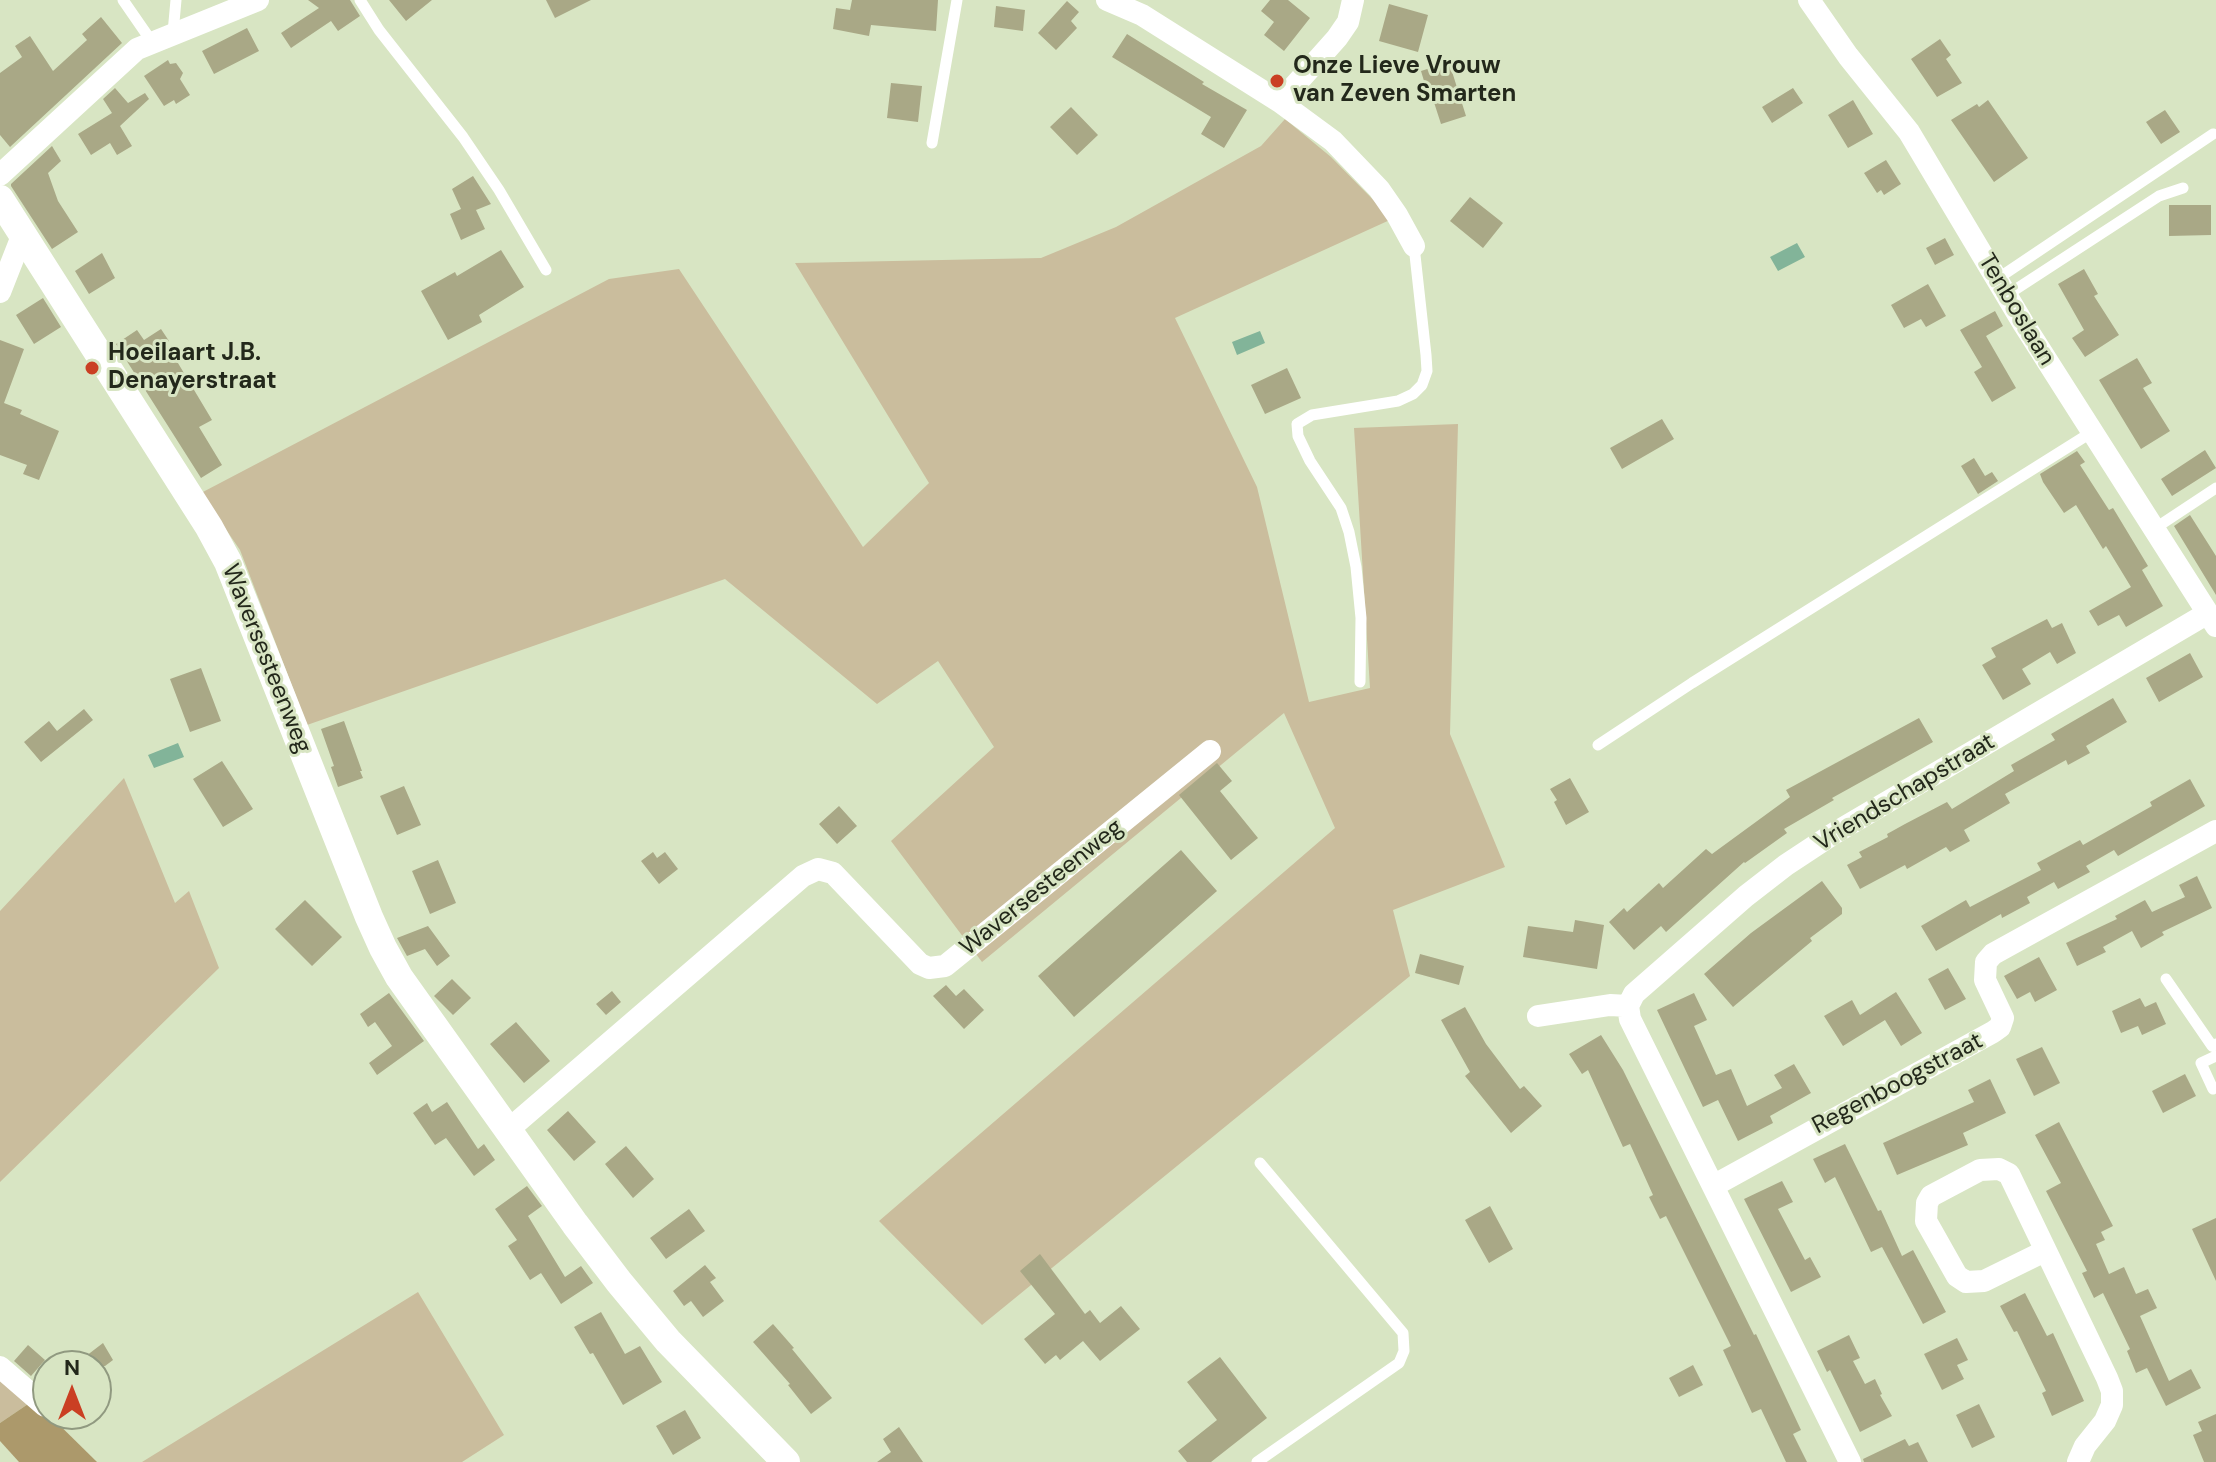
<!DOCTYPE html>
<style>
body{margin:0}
#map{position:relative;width:2216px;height:1462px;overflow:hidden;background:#d8e5c3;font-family:"DM Sans",sans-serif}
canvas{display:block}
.north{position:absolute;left:32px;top:1350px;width:80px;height:80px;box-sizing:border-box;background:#d8e5c3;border:2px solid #909980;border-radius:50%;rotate:0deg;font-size:22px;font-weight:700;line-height:32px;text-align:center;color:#23281b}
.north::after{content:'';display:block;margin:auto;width:28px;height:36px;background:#ca3f23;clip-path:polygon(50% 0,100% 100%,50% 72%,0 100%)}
</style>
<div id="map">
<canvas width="2216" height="1462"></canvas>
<div class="north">N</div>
</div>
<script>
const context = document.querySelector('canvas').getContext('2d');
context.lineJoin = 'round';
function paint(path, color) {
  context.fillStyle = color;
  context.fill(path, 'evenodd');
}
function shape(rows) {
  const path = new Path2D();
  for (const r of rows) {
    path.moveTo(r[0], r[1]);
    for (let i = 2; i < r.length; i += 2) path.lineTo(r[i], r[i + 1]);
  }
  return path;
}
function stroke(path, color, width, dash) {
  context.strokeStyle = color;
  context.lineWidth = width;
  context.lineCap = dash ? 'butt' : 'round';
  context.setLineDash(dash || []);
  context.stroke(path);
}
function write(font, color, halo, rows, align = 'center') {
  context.font = font + ' "DM Sans",sans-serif';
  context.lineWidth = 6;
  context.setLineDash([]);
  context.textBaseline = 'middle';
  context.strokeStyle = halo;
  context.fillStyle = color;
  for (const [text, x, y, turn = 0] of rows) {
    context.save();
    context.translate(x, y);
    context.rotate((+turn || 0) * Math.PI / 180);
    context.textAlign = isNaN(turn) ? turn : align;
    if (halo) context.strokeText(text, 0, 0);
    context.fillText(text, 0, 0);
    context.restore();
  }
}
paint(shape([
 [1285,119,1331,157,1392,219,1175,318,1257,487,1309,702,1370,688,1354,428,1458,424,1450,734,1505,867,1393,910,1410,976,982,1325,879,1221,1335,828,1284,713,982,962,891,841,994,747,938,661,877,704,725,579,307,725,240,550,201,493,609,279,679,269,863,547,929,483,795,263,1041,258,1116,227,1261,146],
 [124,778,175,903,189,891,219,968,0,1182,0,911],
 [418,1292,504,1435,462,1462,142,1462],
 [0,1364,34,1400,0,1423]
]), '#cabd9d');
paint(shape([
 [34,1400,97,1462,19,1462,0,1441,0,1423]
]), '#ac996b');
paint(shape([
 [1797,243,1805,257,1778,271,1770,257],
 [1260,331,1265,343,1237,355,1232,342],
 [178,743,184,757,154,768,148,755]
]), '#82b499');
paint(shape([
 [308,0,350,0,360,16,338,31,331,21,291,48,281,33,319,8],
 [389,0,432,0,406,21],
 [546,0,591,0,555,18],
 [852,0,938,0,936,31,871,25,869,36,833,29,836,8,850,10],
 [1270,0,1288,0,1310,18,1284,51,1264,35,1274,22,1261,11],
 [1067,1,1079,12,1071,21,1077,28,1056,50,1038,33],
 [1389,4,1428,15,1418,52,1379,41],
 [996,6,1025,10,1023,31,994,27],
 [101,17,122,43,10,147,0,135,0,73,22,57,15,46,30,36,53,71,87,40,82,34],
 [247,28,259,51,214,74,202,51],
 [1127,34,1204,82,1202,84,1247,110,1224,148,1201,134,1211,117,1112,57],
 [1940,39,1951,55,1946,59,1962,83,1937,97,1911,59],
 [168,60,170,64,176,63,183,73,180,79,190,95,176,104,174,100,164,106,144,76],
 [1449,62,1466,116,1441,124,1430,90,1427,91,1421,71],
 [891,83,922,86,918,122,887,118],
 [115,88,128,103,145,93,149,99,120,126,132,146,117,155,110,143,91,155,78,134,112,113,103,99],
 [1793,88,1803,103,1772,123,1762,107],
 [1853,100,1873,134,1848,148,1828,115],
 [1988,100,2028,158,1994,182,1951,120,1977,104,1979,107],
 [1071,107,1098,135,1077,155,1050,127],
 [2165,110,2180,132,2161,144,2146,122],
 [52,146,61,161,48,173,58,201,78,232,52,249,11,186,11,184],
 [1886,160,1901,184,1884,195,1881,190,1877,193,1864,173],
 [473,176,491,204,476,210,485,229,461,240,450,214,461,209,452,189],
 [1470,197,1503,223,1483,248,1450,221],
 [2169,205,2211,205,2211,235,2169,236],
 [1945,238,1954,255,1935,265,1926,248],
 [501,250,524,287,479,315,482,322,448,340,421,291,455,272,457,276],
 [102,253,115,278,89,294,75,271],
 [2084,269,2098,294,2094,296,2119,335,2085,357,2072,338,2084,330,2058,284],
 [1928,284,1946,316,1926,327,1921,319,1904,328,1891,305],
 [43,298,61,327,34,344,16,315],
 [1995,311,2003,326,1986,336,2016,388,1992,402,1974,372,1982,367,1960,330],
 [161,329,169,341,166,343,212,420,199,427,222,465,201,478,116,344,137,330,144,340],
 [0,340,24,349,4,403,22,410,20,414,59,431,39,480,23,474,27,465,0,455],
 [2137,358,2152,383,2143,388,2170,431,2141,449,2099,380],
 [1287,368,1301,398,1265,414,1251,385],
 [1662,419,1674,439,1622,469,1610,448],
 [2205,450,2216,468,2172,496,2161,479],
 [2077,451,2085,462,2080,465,2109,510,2113,508,2148,566,2142,570,2163,606,2126,627,2119,615,2098,626,2089,611,2131,587,2106,546,2103,549,2076,505,2064,513,2043,482,2040,474],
 [1974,458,1985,476,1992,472,1998,481,1978,494,1961,466],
 [2190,515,2216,556,2216,595,2174,526],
 [2047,619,2052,628,2062,623,2076,653,2057,664,2050,652,2022,669,2031,684,2003,700,1982,665,1996,657,1991,648],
 [2190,653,2203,677,2159,702,2146,678],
 [201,668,221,721,190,732,170,679],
 [2113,698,2127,722,2086,746,2090,753,2068,765,2066,760,2005,794,2010,803,1964,830,1970,841,1950,852,1946,847,1907,869,1905,865,1860,889,1847,865,1862,857,1859,852,1888,837,1887,834,1905,824,1947,802,1952,809,2014,771,2011,765,2055,740,2051,734],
 [84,709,93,720,41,762,24,742,49,721,57,731],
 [1919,718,1933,742,1832,798,1834,800,1784,829,1787,833,1745,863,1744,862,1666,932,1661,926,1634,950,1609,922,1624,908,1627,912,1659,883,1663,888,1706,849,1712,854,1790,797,1786,790],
 [344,721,362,771,360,771,363,778,338,787,331,767,334,766,321,729],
 [222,761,253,809,223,827,193,779],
 [1217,763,1232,781,1220,791,1258,838,1231,860,1179,795],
 [1570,778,1589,812,1566,825,1554,802,1557,800,1550,789],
 [2190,779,2205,806,2118,856,2114,850,2086,866,2090,872,2058,889,2054,882,2027,897,2030,903,2002,918,2001,914,1936,951,1921,926,1966,900,1970,907,2041,870,2037,863,2080,840,2083,845,2152,806,2150,802],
 [404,786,421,825,397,835,380,796],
 [839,806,857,826,837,844,819,824],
 [1181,850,1217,891,1074,1017,1038,976],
 [653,852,657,858,665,852,678,869,659,884,641,861],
 [438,860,456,903,430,914,412,871],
 [2197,876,2212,908,2162,932,2164,935,2141,948,2132,931,2103,947,2106,952,2077,966,2066,943,2117,919,2115,916,2145,900,2152,912,2185,897,2179,885],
 [1822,881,1842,908,1842,914,1810,938,1812,941,1733,1007,1704,974,1751,933],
 [305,900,342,937,312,966,275,929],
 [1575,920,1604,925,1597,969,1523,957,1528,926,1573,932],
 [428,926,450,956,437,966,425,949,407,956,397,938],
 [1420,954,1464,966,1459,985,1415,973],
 [2039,957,2057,990,2035,1002,2030,992,2017,999,2004,976],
 [1948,968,1966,999,1945,1010,1928,979],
 [452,979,471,998,453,1015,434,996],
 [946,985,956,996,964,989,984,1010,964,1029,933,996],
 [612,991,621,1002,606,1015,596,1004],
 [1896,992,1922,1033,1901,1046,1885,1020,1843,1046,1824,1016,1852,1000,1860,1015],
 [389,993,424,1041,377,1075,369,1063,392,1046,375,1022,368,1027,360,1014],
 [1694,993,1707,1020,1694,1026,1716,1075,1731,1069,1747,1106,1782,1088,1774,1075,1794,1064,1811,1093,1770,1116,1773,1123,1738,1141,1718,1100,1703,1107,1657,1010],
 [2140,998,2145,1007,2156,1002,2166,1024,2142,1035,2138,1026,2121,1033,2112,1011],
 [1465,1007,1486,1044,1520,1089,1524,1086,1542,1106,1511,1133,1465,1076,1470,1072,1441,1020],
 [516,1022,550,1061,524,1083,490,1044],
 [1601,1035,1623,1070,1754,1335,1756,1334,1801,1430,1793,1434,1807,1462,1786,1462,1761,1409,1752,1413,1723,1350,1731,1346,1666,1216,1660,1219,1649,1197,1653,1195,1630,1144,1623,1147,1588,1070,1582,1074,1569,1054],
 [2042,1047,2060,1083,2034,1096,2016,1059],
 [2185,1074,2196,1096,2163,1113,2152,1091],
 [1990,1079,2006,1113,1963,1133,1968,1145,1897,1175,1883,1143,1974,1102,1968,1090],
 [447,1102,478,1149,484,1144,495,1160,474,1176,446,1138,435,1145,413,1113,427,1103,432,1112],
 [568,1111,596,1142,574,1161,547,1130],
 [2059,1122,2113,1226,2101,1232,2105,1240,2096,1244,2109,1274,2124,1267,2136,1294,2148,1289,2157,1308,2140,1316,2169,1381,2191,1369,2201,1388,2166,1406,2147,1368,2136,1373,2127,1351,2130,1349,2103,1293,2094,1298,2082,1273,2087,1271,2046,1191,2061,1183,2035,1135],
 [1845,1144,1878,1211,1881,1210,1902,1256,1913,1250,1946,1312,1923,1324,1882,1247,1871,1252,1835,1177,1825,1183,1813,1159],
 [626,1146,654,1179,633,1198,605,1164],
 [1782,1181,1793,1202,1778,1209,1805,1260,1810,1257,1821,1277,1791,1292,1744,1199],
 [527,1186,542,1206,528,1216,565,1277,581,1266,593,1283,561,1304,541,1273,530,1280,508,1246,517,1240,495,1209],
 [1490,1206,1513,1249,1489,1263,1465,1220],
 [689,1209,705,1231,666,1259,650,1238],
 [2216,1218,2216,1281,2192,1229],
 [1040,1254,1085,1314,1090,1310,1100,1323,1121,1306,1140,1329,1100,1361,1083,1341,1060,1360,1056,1355,1045,1364,1024,1339,1055,1314,1020,1271],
 [705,1265,716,1278,710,1282,724,1301,703,1317,691,1301,684,1306,673,1291],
 [2025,1293,2047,1336,2053,1333,2084,1401,2052,1416,2042,1393,2046,1391,2017,1331,2014,1332,2000,1306],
 [601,1312,625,1354,640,1346,662,1382,623,1405,593,1353,590,1354,574,1327],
 [773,1324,794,1348,792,1349,832,1398,811,1414,788,1385,790,1384,753,1342],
 [1849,1335,1860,1358,1853,1361,1865,1384,1875,1379,1882,1394,1880,1395,1892,1416,1860,1432,1830,1370,1827,1372,1817,1351],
 [1957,1338,1968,1360,1957,1365,1964,1379,1942,1390,1924,1354],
 [103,1343,113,1360,105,1366,73,1366],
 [28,1345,45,1360,31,1376,14,1361],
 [1220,1357,1267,1418,1211,1462,1187,1462,1178,1451,1217,1420,1187,1382],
 [1693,1365,1703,1385,1679,1397,1669,1378],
 [1979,1404,1995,1437,1972,1448,1956,1415],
 [685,1410,701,1438,673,1455,656,1426],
 [2216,1414,2216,1462,2204,1462,2193,1435,2202,1431,2198,1422],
 [899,1427,923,1462,877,1462,891,1452,883,1439],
 [1905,1439,1909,1446,1918,1442,1928,1462,1864,1462,1863,1459]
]), '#a9a886');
stroke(shape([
 [123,0,152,42],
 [360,0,379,30,463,137,499,190,546,270],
 [173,33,176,0],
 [932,143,957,0],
 [1997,279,2213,134],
 [2007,295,2159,196,2183,188],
 [2154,529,2216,488],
 [1360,682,1361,618,1356,567,1349,532,1341,508,1310,461,1298,436,1297,424,1312,415,1398,401,1413,394,1422,385,1427,371,1426,355,1414,246],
 [1598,745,1692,683,2092,432],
 [2166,979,2212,1046,2216,1044],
 [2213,1089,2201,1063,2216,1056],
 [1257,1462,1399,1363,1404,1351,1403,1333,1260,1163]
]), '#fff', 11);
stroke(shape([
 [1107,0,1142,15,1280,102,1333,141,1379,189,1397,215,1414,246],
 [1809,0,1848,56,1909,132,2023,323,2216,626],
 [1280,102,1337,38,1348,22,1353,0],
 [0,175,137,49,258,0],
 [0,292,22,236],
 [1538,1016,1610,1005,1628,1006],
 [508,1130,803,876,818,869,833,873,920,964,929,968,945,966,1210,751],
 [1713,1186,1993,1032,2000,1027,2003,1018,1985,980,1986,962,1993,954,2216,831],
 [2045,1251,1984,1281,1966,1282,1957,1276,1926,1221,1927,1203,1931,1196,1980,1170,1999,1169,2009,1174,2107,1378,2112,1391,2112,1405,2105,1421,2085,1446,2078,1462],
 [0,1367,45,1406],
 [1850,1462,1630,1019,1628,1006,1634,994,1746,896,1786,865,1833,834,2208,613]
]), '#fff', 22);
stroke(shape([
 [0,199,209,527,228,562,369,917,383,948,399,977,575,1224,619,1282,668,1341,786,1462]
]), '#fff', 28);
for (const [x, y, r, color] of [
 [1277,81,8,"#ca3f23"],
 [92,368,8,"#ca3f23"]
]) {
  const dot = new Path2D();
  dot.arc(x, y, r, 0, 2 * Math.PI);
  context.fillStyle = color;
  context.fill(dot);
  stroke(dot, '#d8e5c3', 3);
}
write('bold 24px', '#23281b', '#d8e5c3', [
 ["Onze Lieve Vrouw",1293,67],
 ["van Zeven Smarten",1293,95],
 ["Hoeilaart J.B.",108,354],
 ["Denayerstraat",108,382]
], 'left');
write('24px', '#23281b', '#d8e5c3', [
 ["Tenboslaan",2016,310,59],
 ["Waversesteenweg",266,659,68],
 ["Vriendschapstraat",1905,793,-31],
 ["Waversesteenweg",1042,888,-39],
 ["Regenboogstraat",1898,1084,-28]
]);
</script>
